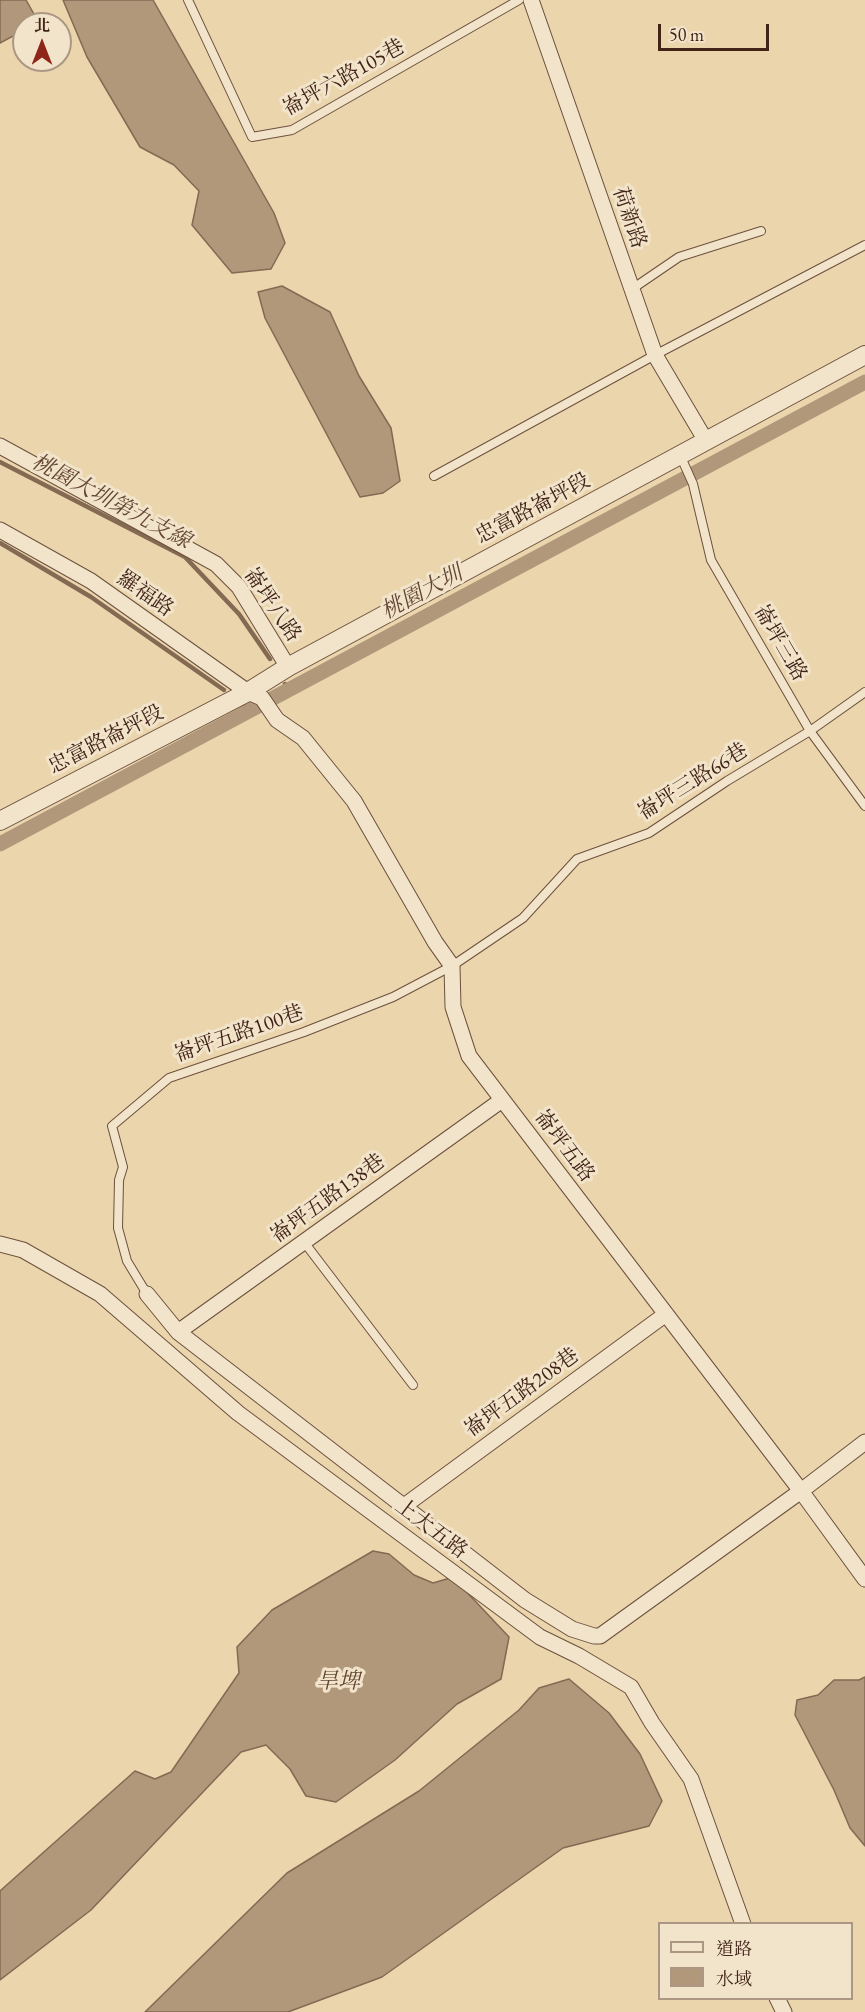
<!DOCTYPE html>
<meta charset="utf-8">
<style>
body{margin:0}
#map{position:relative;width:865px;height:2012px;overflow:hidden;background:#ebd5ad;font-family:"EB Garamond","Noto Serif TC",serif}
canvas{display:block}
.legend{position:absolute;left:658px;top:1922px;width:195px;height:78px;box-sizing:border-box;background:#f2e4ca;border:2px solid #ab9783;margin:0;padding:8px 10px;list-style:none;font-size:18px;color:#412318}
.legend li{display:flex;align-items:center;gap:12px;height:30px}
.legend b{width:30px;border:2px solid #ab9783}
.north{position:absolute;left:12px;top:12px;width:60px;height:60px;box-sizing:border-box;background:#f2e4ca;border:2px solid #ab9783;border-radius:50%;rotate:0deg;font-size:16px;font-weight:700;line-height:24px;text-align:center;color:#412318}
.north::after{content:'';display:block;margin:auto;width:21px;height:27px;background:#8f2418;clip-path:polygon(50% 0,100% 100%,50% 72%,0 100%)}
.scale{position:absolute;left:658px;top:24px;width:111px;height:27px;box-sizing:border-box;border:3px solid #412318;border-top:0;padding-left:8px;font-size:18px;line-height:21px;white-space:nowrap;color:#412318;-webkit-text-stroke:4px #f2e4ca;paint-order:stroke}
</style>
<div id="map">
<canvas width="865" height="2012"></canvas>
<ul class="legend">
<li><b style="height:8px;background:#f2e4ca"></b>道路</li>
<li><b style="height:16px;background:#b1987a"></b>水域</li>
</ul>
<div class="north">北</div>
<div class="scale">50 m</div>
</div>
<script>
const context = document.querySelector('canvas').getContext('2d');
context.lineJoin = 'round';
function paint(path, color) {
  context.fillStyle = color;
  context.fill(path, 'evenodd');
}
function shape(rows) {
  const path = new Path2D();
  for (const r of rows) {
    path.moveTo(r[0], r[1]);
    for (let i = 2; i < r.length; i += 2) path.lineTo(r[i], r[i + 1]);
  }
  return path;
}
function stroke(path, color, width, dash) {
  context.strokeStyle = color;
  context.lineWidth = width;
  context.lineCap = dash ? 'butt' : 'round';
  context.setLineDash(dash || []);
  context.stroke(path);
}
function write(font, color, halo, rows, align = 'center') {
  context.font = font + ' "EB Garamond","Noto Serif TC",serif';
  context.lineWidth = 6;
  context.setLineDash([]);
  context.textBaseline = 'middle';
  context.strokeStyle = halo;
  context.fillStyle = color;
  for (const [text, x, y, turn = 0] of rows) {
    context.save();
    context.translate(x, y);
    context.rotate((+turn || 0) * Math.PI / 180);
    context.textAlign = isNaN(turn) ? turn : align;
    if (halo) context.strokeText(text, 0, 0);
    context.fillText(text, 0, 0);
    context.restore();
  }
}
const water = shape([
 [0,0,26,0,39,23,24,24,24,30,0,43,0,0],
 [63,0,153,0,274,213,285,243,271,269,232,273,192,225,199,191,174,165,140,147,87,57,63,0],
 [282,286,330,312,359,376,391,428,400,481,383,493,360,497,265,318,258,292,282,286],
 [373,1551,389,1554,414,1575,433,1583,450,1578,461,1586,509,1637,501,1679,457,1704,395,1760,336,1802,306,1796,290,1769,266,1745,241,1752,91,1910,0,1980,0,1891,135,1771,155,1779,171,1772,239,1673,237,1647,272,1610,373,1551],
 [865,1677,865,1846,850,1828,834,1790,795,1715,797,1700,818,1695,834,1680,859,1680,865,1677],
 [569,1679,609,1713,640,1754,662,1801,649,1826,563,1848,382,1977,288,2012,145,2012,287,1873,419,1791,519,1710,539,1688,569,1679]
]);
paint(water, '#b1987a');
stroke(water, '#846953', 1.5);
stroke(shape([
 [0,462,185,557,239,614,270,659],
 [0,543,91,597,224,690],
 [285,684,289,690],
 [244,706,252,710]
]), '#846953', 4.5);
stroke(shape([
 [0,844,865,382]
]), '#b1987a', 15);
const service = shape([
 [188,0,252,137,292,130,519,0],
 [632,289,679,257,761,231],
 [680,455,693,484,711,560,810,731,865,806],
 [434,476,655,355,865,245],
 [304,1242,413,1385],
 [147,1294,127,1261,118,1228,119,1180,123,1167,112,1126,169,1078,304,1032,393,997,452,966,523,918,577,859,649,833,727,781,810,731,865,692]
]);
const minor = shape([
 [531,0,655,355,706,441],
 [0,446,216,564,239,587,288,667],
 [0,530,91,581,248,692,262,698,277,720,303,738,354,801,435,942,452,966,453,1007,469,1056,801,1491,865,1579],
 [0,1244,23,1250,100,1294,238,1413,540,1637,579,1656,631,1687,652,1723,691,1779,743,1924],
 [147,1294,178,1332,525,1600,572,1629,594,1636,600,1636,801,1491,865,1442],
 [178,1332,502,1100],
 [404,1506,666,1314],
 [777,1998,784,2012]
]);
const tertiary = shape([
 [0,821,248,692,288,667,865,355]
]);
stroke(service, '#6c503d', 10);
stroke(minor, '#6c503d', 17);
stroke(tertiary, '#6c503d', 20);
stroke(service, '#f2e4ca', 8);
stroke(minor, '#f2e4ca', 15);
stroke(tertiary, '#f2e4ca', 18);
write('21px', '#412318', '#f2e4ca', [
 ["崙坪六路105巷",344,78,-29],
 ["荷新路",629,218,71],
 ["忠富路崙坪段",533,509,-28],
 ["羅福路",145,594,35],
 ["崙坪八路",272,605,56],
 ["崙坪三路",780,643,60],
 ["忠富路崙坪段",106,740,-27],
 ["崙坪三路66巷",693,782,-32],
 ["崙坪五路100巷",239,1034,-19],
 ["崙坪五路",564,1146,53],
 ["崙坪五路138巷",328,1199,-36],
 ["崙坪五路208巷",522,1393,-36],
 ["上大五路",431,1529,37]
]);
write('italic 22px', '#634635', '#f2e4ca', [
 ["桃園大圳第九支線",111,502,28],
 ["桃園大圳",422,593,-28],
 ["旱埤",338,1682]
]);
</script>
